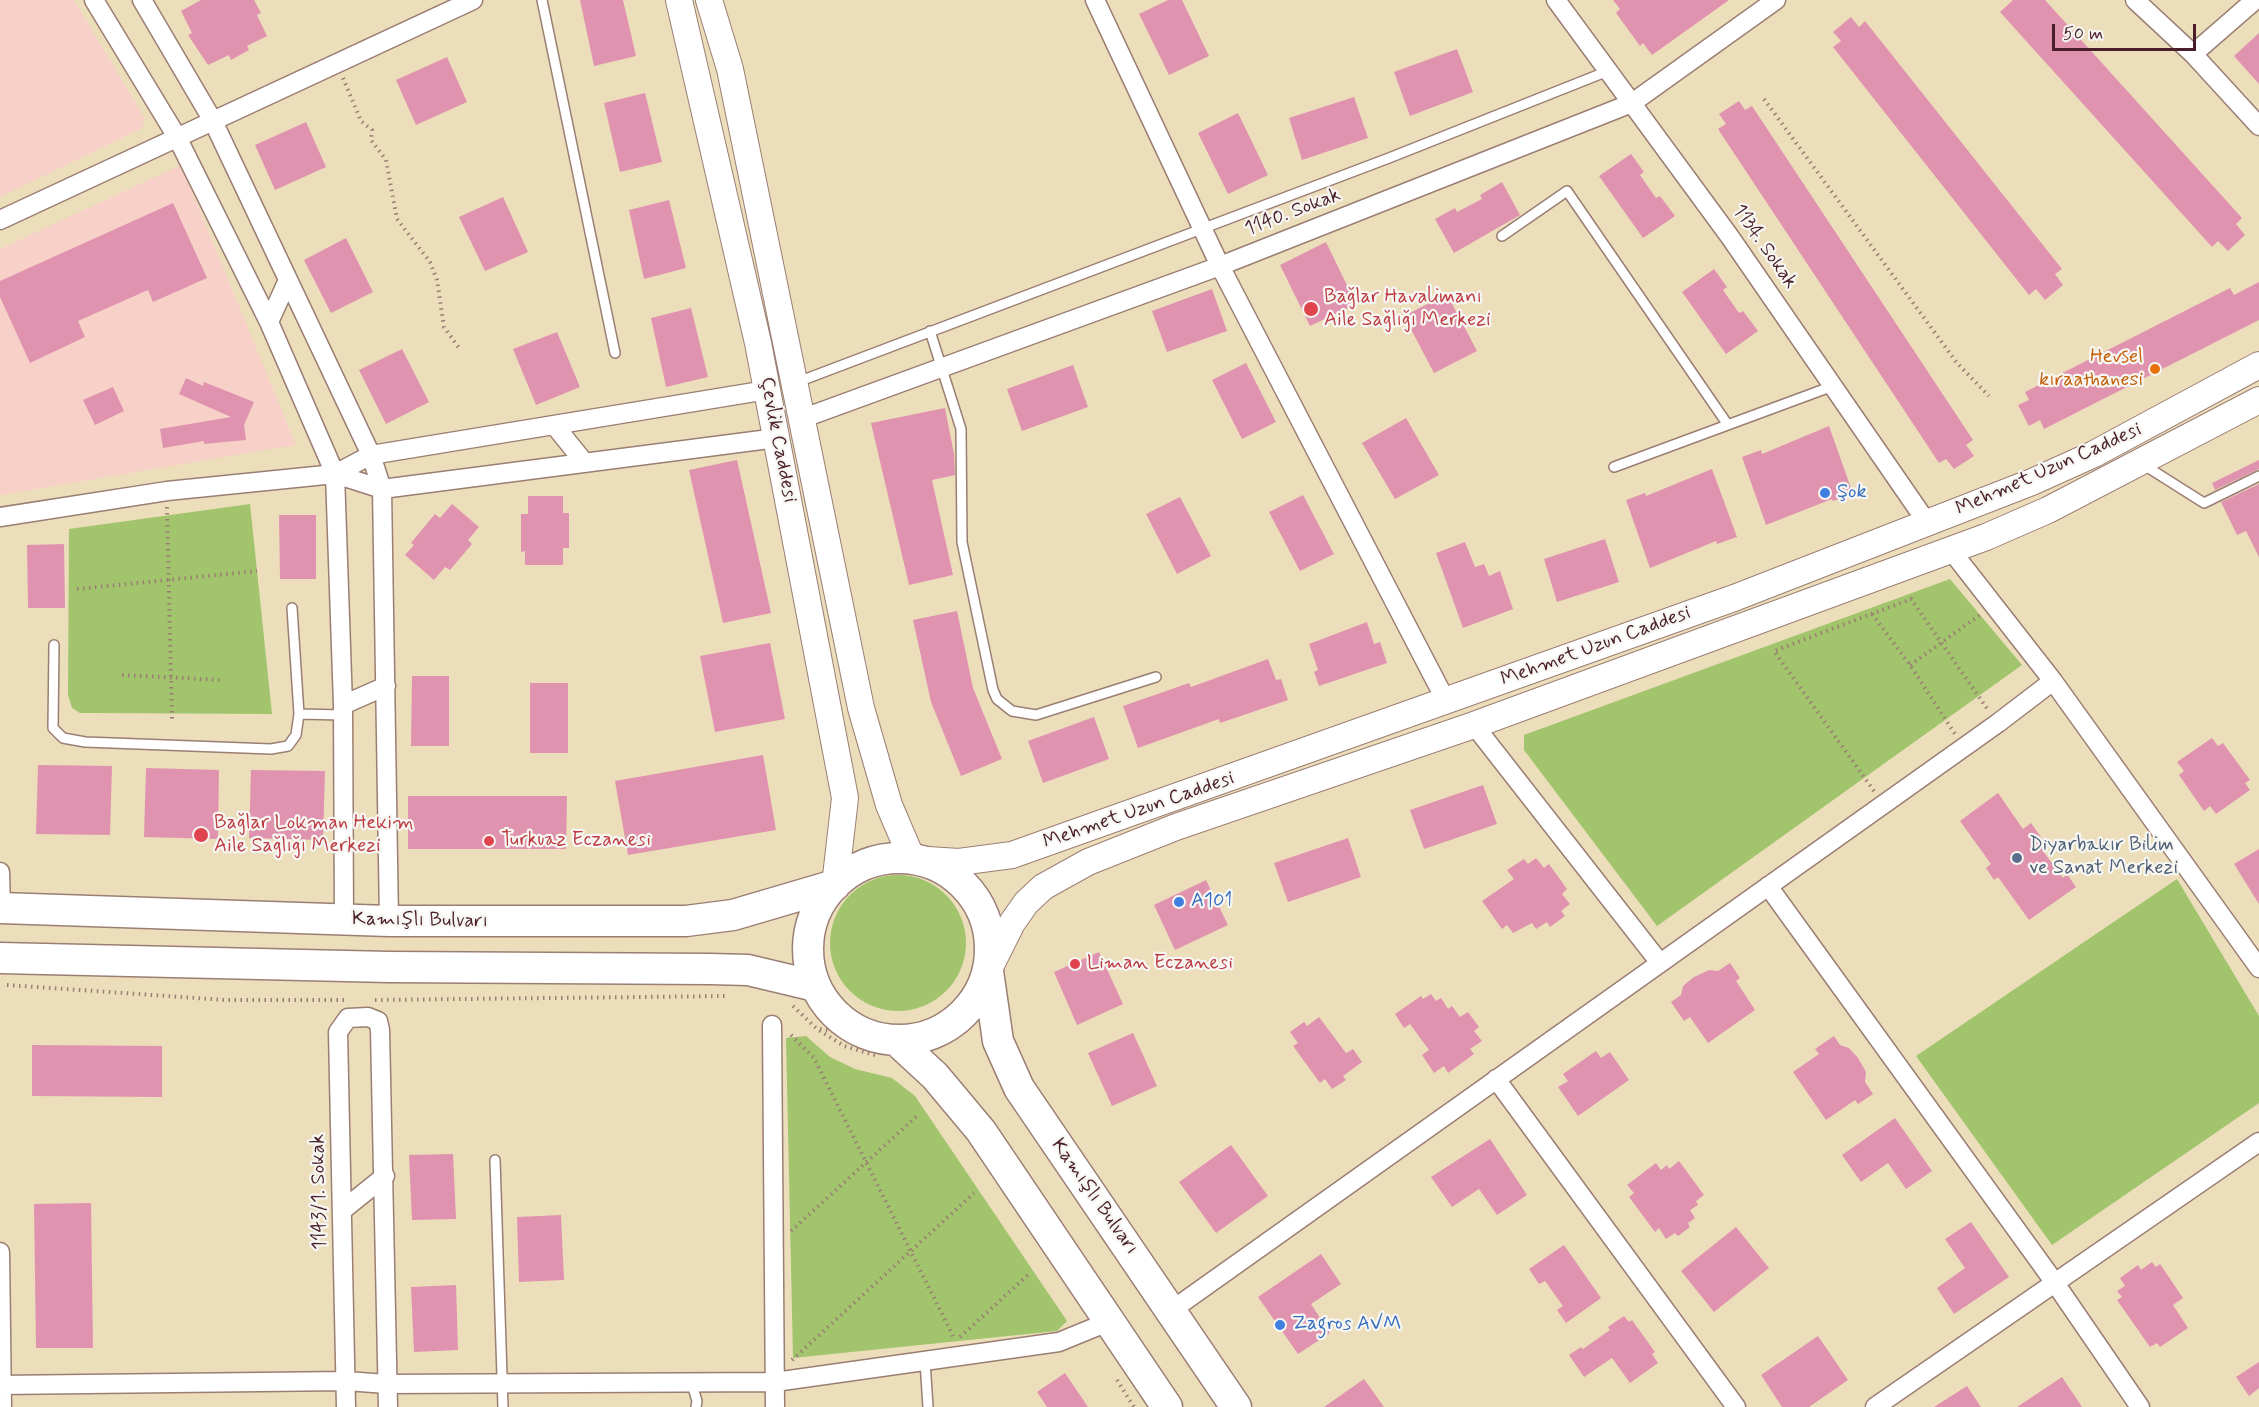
<!DOCTYPE html>
<meta charset="utf-8">
<style>
body{margin:0}
#map{position:relative;width:2259px;height:1407px;overflow:hidden;background:#ecdebb;font-family:Mynerve,sans-serif}
canvas{display:block}
.scale{position:absolute;left:2052px;top:24px;width:144px;height:27px;box-sizing:border-box;border:3px solid #4a1f2b;border-top:0;padding-left:8px;font-size:18px;line-height:21px;white-space:nowrap;color:#4a1f2b;-webkit-text-stroke:4px #f6f6f2;paint-order:stroke}
</style>
<div id="map">
<canvas width="2259" height="1407"></canvas>
<div class="scale">50 m</div>
</div>
<script>
const context = document.querySelector('canvas').getContext('2d');
context.lineJoin = 'round';
function paint(path, color) {
  context.fillStyle = color;
  context.fill(path, 'evenodd');
}
function shape(rows) {
  const path = new Path2D();
  for (const r of rows) {
    if (r.length === 3) {
      path.moveTo(r[0] + r[2], r[1]);
      path.arc(r[0], r[1], r[2], 0, 2 * Math.PI);
      continue;
    }
    path.moveTo(r[0], r[1]);
    for (let i = 2; i < r.length; i += 2) path.lineTo(r[i], r[i + 1]);
  }
  return path;
}
function stroke(path, color, width, dash) {
  context.strokeStyle = color;
  context.lineWidth = width;
  context.lineCap = dash ? 'butt' : 'round';
  context.setLineDash(dash || []);
  context.stroke(path);
}
function write(font, color, halo, rows, align = 'center') {
  context.font = font + ' Mynerve,sans-serif';
  context.lineWidth = 4.5;
  context.setLineDash([]);
  context.textBaseline = 'middle';
  context.strokeStyle = halo;
  context.fillStyle = color;
  for (const [text, x, y, turn = 0] of rows) {
    context.save();
    context.translate(x, y);
    context.rotate((+turn || 0) * Math.PI / 180);
    context.textAlign = isNaN(turn) ? turn : align;
    if (halo) context.strokeText(text, 0, 0);
    context.fillText(text, 0, 0);
    context.restore();
  }
}
paint(shape([
 [0,0,74,0,144,117,143,128,0,197],
 [181,165,296,445,0,495,0,249]
]), '#f7d1c7');
paint(shape([
 [250,504,272,714,93,713,80,713,72,708,68,695,69,529],
 [1950,579,2022,665,1657,926,1524,750,1524,735],
 [898,943,68],
 [2177,879,2259,1016,2259,1103,2052,1245,1916,1056],
 [806,1036,830,1057,855,1069,892,1078,915,1096,1067,1321,1057,1331,793,1358,786,1038]
]), '#a1c46d');
paint(shape([
 [201,0,254,0,261,13,257,15,267,36,247,46,249,50,231,60,229,55,208,65,188,35,192,33,181,11],
 [580,0,623,0,636,56,594,66],
 [1168,0,1182,0,1209,56,1169,75,1139,14],
 [1613,0,1729,0,1652,55,1643,43,1640,46,1616,13,1620,9],
 [2013,0,2045,0,2242,218,2236,224,2245,235,2228,251,2218,241,2212,247,2000,12],
 [1851,17,1859,27,1865,21,2062,269,2055,274,2063,285,2045,300,2036,289,2029,295,1833,47,1841,41,1833,32],
 [2259,33,2259,84,2234,56],
 [1457,49,1473,92,1410,116,1394,72],
 [447,57,467,102,416,125,396,80],
 [645,93,662,162,620,172,604,103],
 [1354,97,1368,138,1302,160,1289,118],
 [1739,101,1745,110,1752,106,1973,440,1966,445,1974,456,1954,469,1946,459,1939,463,1718,129,1726,124,1719,114],
 [1238,113,1268,175,1228,194,1198,133],
 [306,122,326,167,275,190,255,145],
 [1631,154,1644,172,1640,175,1656,198,1660,196,1675,216,1643,238,1599,176],
 [1502,182,1520,215,1454,253,1435,219,1455,208,1457,212,1482,199,1480,195],
 [503,197,528,252,485,271,459,217],
 [669,200,686,268,644,279,629,210],
 [173,203,207,278,153,302,148,290,78,321,85,337,30,363,0,297,0,281],
 [346,238,373,292,331,313,304,260],
 [1326,242,1356,304,1310,326,1280,265],
 [1714,269,1727,287,1723,290,1739,313,1743,311,1758,331,1726,354,1682,292],
 [2259,282,2259,320,2044,429,2040,420,2029,426,2018,405,2029,400,2025,392,2230,288,2234,295],
 [1212,289,1227,331,1167,352,1152,311],
 [1447,294,1477,351,1434,373,1404,316],
 [691,308,708,377,666,387,651,318],
 [557,332,580,387,536,405,513,349],
 [402,349,429,402,386,424,359,370],
 [1246,363,1276,422,1242,439,1212,380],
 [1073,365,1088,407,1022,431,1007,389],
 [186,378,203,386,204,382,254,402,244,425,246,440,204,444,204,441,163,448,160,429,231,417,179,394],
 [113,387,124,411,95,425,83,400],
 [945,408,954,454,955,475,932,480,953,575,909,585,871,423],
 [1406,418,1439,475,1395,499,1362,443],
 [1829,426,1853,494,1833,501,1832,499,1766,525,1742,457,1761,450,1762,454],
 [737,460,771,613,723,623,689,470],
 [2259,460,2259,469,2215,490,2212,483],
 [1712,469,1737,537,1717,544,1716,541,1650,568,1626,500,1645,493,1646,496],
 [2259,484,2259,557,2246,531,2237,535,2221,502],
 [1303,495,1334,554,1300,571,1269,512],
 [528,496,563,496,563,513,569,513,569,548,563,548,563,565,525,565,525,551,521,552,521,514,528,514],
 [1180,497,1211,556,1177,574,1146,514],
 [452,504,479,527,468,540,472,544,450,570,445,567,434,580,405,555,414,545,411,543,435,514,440,518],
 [279,515,316,515,316,579,280,579],
 [1605,539,1619,582,1557,602,1544,559],
 [1465,542,1475,567,1484,564,1489,576,1500,571,1513,609,1463,628,1436,553],
 [64,544,65,608,28,608,27,545],
 [957,611,973,688,1002,759,961,776,931,702,913,620],
 [1367,622,1374,644,1380,642,1387,663,1319,686,1314,672,1318,670,1309,644],
 [770,643,785,719,715,732,700,656],
 [1268,659,1276,680,1281,679,1288,700,1220,723,1219,719,1138,748,1123,706,1189,683,1191,687],
 [412,676,449,676,449,746,411,746],
 [530,683,568,683,568,753,530,753],
 [1094,717,1109,759,1043,783,1028,741],
 [2212,738,2218,746,2223,743,2250,780,2245,783,2250,790,2216,814,2210,806,2204,811,2179,775,2184,771,2177,762],
 [763,755,776,830,628,855,615,781],
 [38,765,112,766,110,835,36,834],
 [146,768,219,770,218,839,144,837],
 [251,770,325,771,323,840,249,838],
 [1483,785,1497,824,1424,849,1410,810],
 [1998,793,2023,829,2031,823,2048,847,2043,851,2063,878,2067,874,2076,887,2029,920,1998,877,1994,880,1986,868,1991,864,1960,821],
 [408,796,567,796,566,849,408,849],
 [1348,838,1361,877,1288,902,1274,863],
 [2259,849,2259,904,2234,864],
 [1536,858,1544,868,1549,864,1567,889,1562,894,1570,904,1561,911,1565,916,1550,927,1547,922,1536,929,1532,923,1513,933,1507,925,1502,929,1482,901,1514,879,1507,870,1524,859,1528,864],
 [1206,880,1228,925,1175,950,1154,905],
 [1099,952,1123,1004,1077,1025,1054,972],
 [1730,963,1740,978,1736,981,1755,1010,1708,1043,1690,1017,1684,1021,1671,1002,1681,995,1683,986,1694,977,1709,970,1718,971],
 [1431,994,1436,1001,1441,998,1448,1009,1452,1006,1460,1017,1468,1012,1479,1027,1474,1031,1482,1041,1470,1049,1474,1054,1448,1073,1444,1066,1434,1073,1422,1055,1429,1050,1410,1024,1404,1028,1395,1014,1421,996,1423,999],
 [1319,1017,1346,1053,1353,1049,1362,1062,1343,1076,1346,1080,1332,1089,1325,1079,1320,1083,1293,1046,1298,1043,1290,1032,1304,1022,1307,1026],
 [1133,1033,1157,1086,1112,1106,1088,1053],
 [1834,1036,1840,1045,1849,1048,1858,1058,1866,1072,1865,1082,1873,1094,1858,1104,1855,1100,1826,1120,1793,1072,1819,1054,1815,1049],
 [32,1045,162,1046,162,1097,32,1096],
 [1596,1051,1601,1058,1610,1052,1629,1080,1578,1116,1558,1087,1568,1081,1563,1074],
 [1895,1118,1932,1171,1906,1189,1888,1163,1861,1182,1842,1155],
 [1490,1139,1527,1195,1497,1215,1479,1189,1452,1207,1431,1177],
 [1231,1145,1268,1196,1216,1233,1179,1182],
 [453,1154,456,1219,412,1220,409,1155],
 [1679,1161,1704,1195,1696,1201,1698,1205,1690,1210,1695,1218,1688,1223,1690,1227,1678,1236,1675,1233,1666,1239,1659,1228,1655,1232,1629,1197,1634,1193,1627,1185,1656,1163,1661,1170,1667,1165,1669,1169],
 [91,1203,93,1348,36,1348,34,1204],
 [561,1215,564,1280,519,1282,517,1217],
 [1971,1222,2009,1277,1954,1314,1937,1288,1965,1268,1945,1239],
 [1736,1227,1769,1268,1714,1312,1681,1271],
 [1564,1245,1601,1298,1566,1323,1557,1310,1563,1306,1545,1281,1539,1284,1529,1269],
 [1321,1254,1341,1284,1311,1304,1330,1333,1298,1354,1258,1297],
 [2152,1262,2156,1267,2160,1264,2183,1298,2173,1305,2188,1328,2160,1347,2157,1343,2150,1347,2117,1300,2122,1297,2117,1291,2125,1286,2120,1278,2138,1265,2141,1270],
 [456,1285,458,1350,414,1352,411,1287],
 [1624,1316,1629,1322,1632,1320,1655,1352,1652,1354,1658,1363,1630,1383,1612,1358,1584,1377,1569,1355,1581,1347,1583,1349,1610,1330,1608,1327],
 [1818,1336,1848,1380,1809,1407,1782,1407,1761,1375],
 [2259,1362,2259,1388,2249,1396,2236,1377],
 [1065,1373,1088,1407,1047,1407,1037,1392],
 [2062,1377,2082,1407,2017,1407],
 [1364,1379,1384,1407,1324,1407],
 [1967,1386,1981,1407,1934,1407]
]), '#e093af');
const service = shape([
 [542,0,615,353],
 [1502,236,1567,191,1728,425],
 [930,331,961,429,962,542,993,690,997,699,1012,711,1036,715,1156,677],
 [795,383,1389,158,1608,71],
 [2144,465,2204,503,2259,476],
 [1614,467,1833,386],
 [54,645,53,728,63,738,85,742,271,749,288,746,296,735,299,714,292,608],
 [299,714,343,715],
 [495,1160,503,1407],
 [925,1361,928,1407],
 [691,1381,697,1401,696,1407]
]);
const minor = shape([
 [94,0,177,137,269,322,335,474,343,705,344,920],
 [142,0,213,121,371,455,382,489,389,921],
 [1095,0,1220,266,1446,701],
 [1556,0,1730,237,1928,524],
 [2135,0,2193,54,2259,126],
 [2193,54,2255,0],
 [0,220,473,0],
 [269,322,288,280],
 [801,419,1220,266,1632,103,1776,0],
 [555,426,584,462],
 [335,474,382,489,777,438],
 [0,517,167,491,335,474,371,455,767,390],
 [1950,549,2053,681,2259,968],
 [343,705,386,686],
 [1474,725,1660,963],
 [0,872,1,908],
 [1768,886,2055,1283,2140,1407],
 [772,1025,775,1407],
 [1496,1079,1736,1407],
 [344,1209,385,1176],
 [0,1252,2,1407],
 [1172,1310,1998,723,2053,681],
 [0,1385,346,1381,387,1384,775,1382,1059,1342,1108,1322],
 [346,1407,338,1032,348,1018,368,1017,378,1021,380,1030,388,1407],
 [1875,1407,2259,1142]
]);
const secondary = shape([
 [679,0,758,343,845,798,835,885],
 [709,0,730,69,861,708,889,805,912,859,959,862,1012,855,1734,598,2032,482,2094,454,2259,365],
 [988,971,1012,923,1026,903,1043,887,1088,862,1176,827,1474,725,1986,537,2048,510,2259,400]
]);
const trunk = shape([
 [899,949,91],
 [0,908,389,921,686,921,733,915,835,885],
 [0,958,389,967,710,969,748,970,815,986],
 [988,971,998,1041,1019,1088,1236,1407],
 [896,1040,935,1076,981,1131,1167,1407]
]);
stroke(service, '#9b7e73', 12);
stroke(minor, '#9b7e73', 21);
stroke(secondary, '#9b7e73', 28);
stroke(trunk, '#9b7e73', 33);
stroke(shape([
 [343,78,361,121,372,130,371,140,386,160,397,219,430,262,437,280,444,327,459,348],
 [1764,99,1957,363,1989,396],
 [167,507,172,719],
 [77,589,257,571],
 [1872,614,1910,665,1955,734],
 [1910,665,1980,615],
 [122,675,221,680],
 [1874,791,1774,651,1911,599,1988,710],
 [7,985,225,1000,344,1000],
 [375,1000,728,996],
 [793,1006,817,1029,844,1046,878,1056],
 [820,1029,871,1036],
 [791,1035,814,1058,954,1338],
 [791,1231,918,1115],
 [960,1337,1028,1275],
 [792,1360,974,1193],
 [1117,1380,1134,1407]
]), '#9b7e73', 4, [1.5, 4.5]);
stroke(service, '#fff', 9);
stroke(minor, '#fff', 18);
stroke(secondary, '#fff', 26);
stroke(trunk, '#fff', 30);
for (const [x, y, r, color] of [
 [1311,309,8,"#e0444e"],
 [2155,369,6,"#e8710a"],
 [1825,493,6,"#3f7fe0"],
 [201,835,8,"#e0444e"],
 [489,841,6,"#e0444e"],
 [2017,858,6,"#5c6f8a"],
 [1179,902,6,"#3f7fe0"],
 [1075,964,6,"#e0444e"],
 [1280,1325,6,"#3f7fe0"]
]) {
  const dot = new Path2D();
  dot.arc(x, y, r, 0, 2 * Math.PI);
  context.fillStyle = color;
  context.fill(dot);
  stroke(dot, '#f6f6f2', 2);
}
write('20px', '#4a1f2b', '#f6f6f2', [
 ["1140. Sokak",1293,213,-21],
 ["1134. Sokak",1764,247,55],
 ["Çevlik Caddesi",777,440,79],
 ["Mehmet Uzun Caddesi",2049,470,-24],
 ["Mehmet Uzun Caddesi",1596,647,-20],
 ["Mehmet Uzun Caddesi",1139,811,-19],
 ["Kamışlı Bulvarı",420,921,1],
 ["1143/1. Sokak",320,1192,-91],
 ["Kamışlı Bulvarı",1094,1197,55]
]);
write('20px', '#be3a42', '#f6f6f2', [
 ["Bağlar Havalimanı",1324,298],
 ["Aile Sağlığı Merkezi",1324,321],
 ["Bağlar Lokman Hekim",214,824],
 ["Aile Sağlığı Merkezi",214,847],
 ["Turkuaz Eczanesi",501,841],
 ["Liman Eczanesi",1087,964]
], 'left');
write('20px', '#c56008', '#f6f6f2', [
 ["Hevsel",2143,358],
 ["kıraathanesi",2143,381]
], 'right');
write('20px', '#366cbe', '#f6f6f2', [
 ["Şok",1837,493],
 ["A101",1191,902],
 ["Zagros AVM",1292,1325]
], 'left');
write('20px', '#4e5e75', '#f6f6f2', [
 ["Diyarbakır Bilim",2029,846],
 ["ve Sanat Merkezi",2029,869]
], 'left');
</script>
